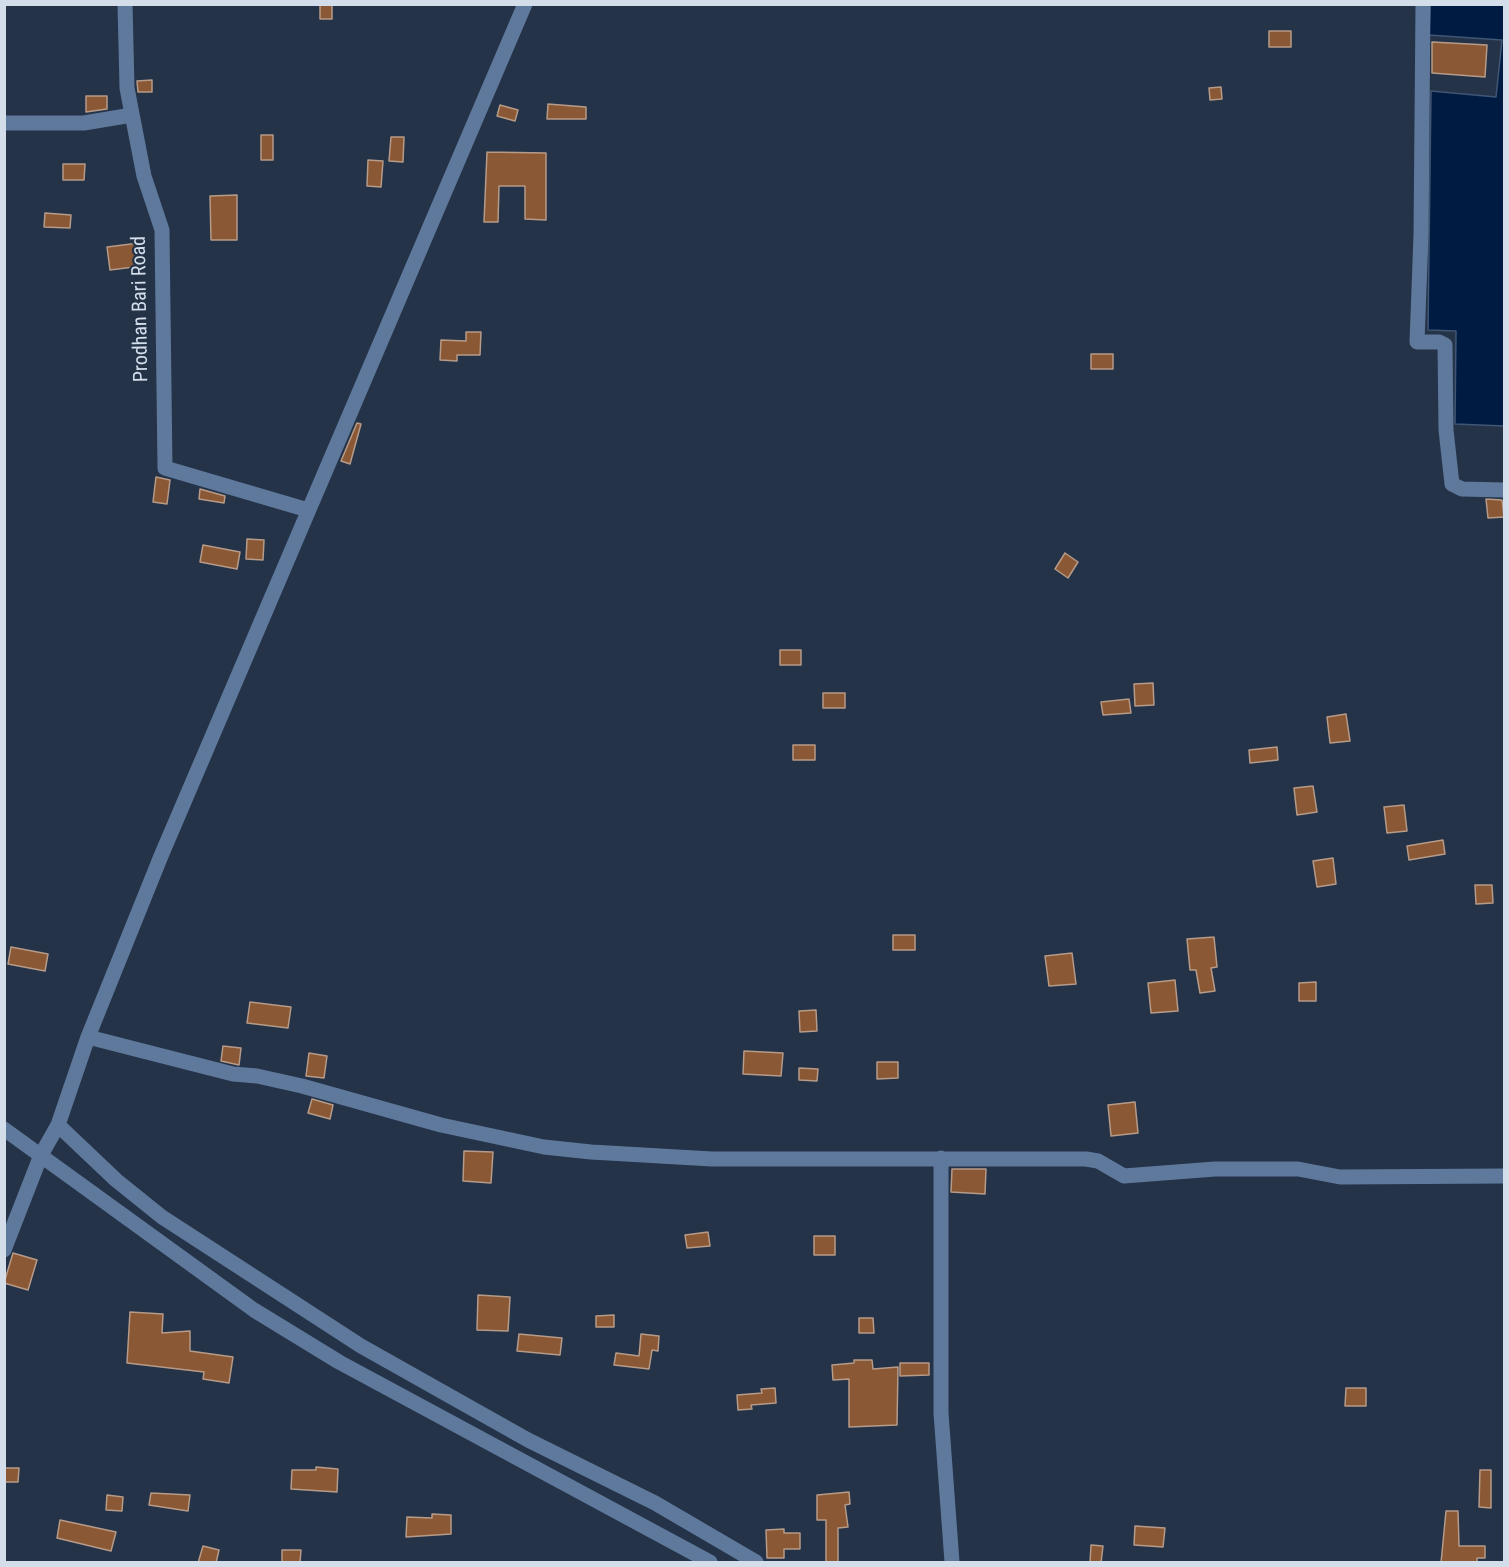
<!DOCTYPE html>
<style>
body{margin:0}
#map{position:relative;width:1509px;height:1567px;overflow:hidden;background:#243347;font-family:"Roboto Condensed",sans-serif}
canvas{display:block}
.frame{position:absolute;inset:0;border:6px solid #d4deeb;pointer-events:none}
</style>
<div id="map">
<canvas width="1509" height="1567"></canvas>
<div class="frame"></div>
</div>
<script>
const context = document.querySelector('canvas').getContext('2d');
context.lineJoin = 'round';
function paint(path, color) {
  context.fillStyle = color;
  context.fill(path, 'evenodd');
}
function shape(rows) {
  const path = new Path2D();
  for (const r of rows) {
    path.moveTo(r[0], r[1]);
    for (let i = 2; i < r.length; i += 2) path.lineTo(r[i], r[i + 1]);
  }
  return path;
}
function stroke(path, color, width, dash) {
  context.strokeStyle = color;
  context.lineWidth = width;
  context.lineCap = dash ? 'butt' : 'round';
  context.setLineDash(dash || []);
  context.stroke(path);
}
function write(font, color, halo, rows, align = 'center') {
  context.font = font + ' "Roboto Condensed",sans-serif';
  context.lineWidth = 4.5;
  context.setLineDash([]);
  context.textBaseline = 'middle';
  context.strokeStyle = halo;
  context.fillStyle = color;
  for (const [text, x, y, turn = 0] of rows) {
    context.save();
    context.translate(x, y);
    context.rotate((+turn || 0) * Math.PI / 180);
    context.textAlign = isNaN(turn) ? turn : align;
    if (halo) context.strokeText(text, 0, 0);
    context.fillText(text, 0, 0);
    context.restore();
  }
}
const water = shape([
 [1430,5,1504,5,1504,426,1455,424,1456,331,1428,330,1431,91,1496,97,1502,40,1429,35,1430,5]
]);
paint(water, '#001b42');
stroke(water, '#405675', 1.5);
const building = shape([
 [320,4,332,4,332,19,320,19,320,4],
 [1269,31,1291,31,1291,47,1269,47,1269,31],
 [1432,42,1487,45,1485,77,1432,73,1432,42],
 [152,80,152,92,138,92,137,81,152,80],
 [1221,87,1222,99,1210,100,1209,88,1221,87],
 [86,96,107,96,107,109,86,112,86,96],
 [548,104,586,107,586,119,547,119,548,104],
 [500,105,518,110,515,121,497,116,500,105],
 [261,135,273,135,273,160,261,160,261,135],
 [391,137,404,137,403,162,389,161,391,137],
 [487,152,546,153,546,220,525,219,525,186,499,186,498,222,484,222,487,152],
 [368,160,383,161,381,187,367,186,368,160],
 [63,164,85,164,84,180,63,180,63,164],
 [237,195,237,240,211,240,210,196,237,195],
 [45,213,71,215,70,228,44,227,45,213],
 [139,243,142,266,110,270,107,247,139,243],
 [466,332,481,332,480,355,457,355,457,361,440,360,441,340,466,341,466,332],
 [1091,354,1113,354,1113,369,1091,369,1091,354],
 [357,423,361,424,350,464,341,461,357,423],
 [156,477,170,480,167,504,153,502,156,477],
 [200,489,225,496,224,503,199,499,200,489],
 [1486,499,1502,500,1504,517,1488,518,1486,499],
 [247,539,264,540,263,560,246,559,247,539],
 [203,545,240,552,237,569,200,562,203,545],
 [1065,553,1078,562,1068,578,1055,569,1065,553],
 [780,650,801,650,801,665,780,665,780,650],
 [1153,683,1154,705,1135,706,1134,684,1153,683],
 [823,693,845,693,845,708,823,708,823,693],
 [1129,699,1131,713,1103,715,1101,702,1129,699],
 [1346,714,1350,741,1330,743,1327,717,1346,714],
 [793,745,815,745,815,760,793,760,793,745],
 [1277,747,1278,760,1250,763,1249,750,1277,747],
 [1313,786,1317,812,1297,815,1294,788,1313,786],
 [1404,805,1407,831,1387,833,1384,807,1404,805],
 [1443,840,1445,854,1409,860,1407,846,1443,840],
 [1333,858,1336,884,1317,887,1313,861,1333,858],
 [1475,885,1492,885,1493,903,1476,904,1475,885],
 [893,935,915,935,915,950,893,950,893,935],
 [1214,937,1217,967,1211,968,1215,991,1200,993,1196,970,1190,970,1187,939,1214,937],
 [11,947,48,954,45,971,8,964,11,947],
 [1072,953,1076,984,1049,986,1045,956,1072,953],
 [1175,980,1178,1011,1151,1013,1148,983,1175,980],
 [1316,982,1316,1001,1299,1001,1299,983,1316,982],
 [250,1002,291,1007,288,1028,247,1023,250,1002],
 [816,1010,817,1031,800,1032,799,1011,816,1010],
 [223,1046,241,1048,239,1065,221,1061,223,1046],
 [744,1051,783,1053,781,1076,743,1074,744,1051],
 [309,1053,327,1056,324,1078,306,1076,309,1053],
 [877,1062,898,1062,898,1078,877,1079,877,1062],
 [799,1068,818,1069,817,1081,799,1080,799,1068],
 [312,1099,333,1105,330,1119,308,1113,312,1099],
 [1135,1102,1138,1133,1111,1136,1108,1105,1135,1102],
 [464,1151,493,1152,491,1183,463,1181,464,1151],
 [952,1169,986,1169,985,1194,951,1192,952,1169],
 [708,1232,710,1246,687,1248,685,1235,708,1232],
 [814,1236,835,1236,835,1255,814,1255,814,1236],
 [13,1253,37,1260,28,1290,4,1283,13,1253],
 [478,1295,510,1297,508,1331,477,1330,478,1295],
 [130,1312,163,1314,162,1333,190,1331,190,1351,233,1357,229,1383,203,1379,204,1372,127,1363,130,1312],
 [614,1315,614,1327,596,1327,596,1316,614,1315],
 [859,1318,873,1318,874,1333,859,1333,859,1318],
 [519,1334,562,1338,560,1355,517,1351,519,1334],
 [641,1334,659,1336,658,1351,652,1350,649,1369,614,1365,616,1353,639,1356,641,1334],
 [854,1360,872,1360,873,1369,898,1367,897,1425,849,1427,849,1379,833,1380,832,1365,854,1363,854,1360],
 [900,1363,929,1363,929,1375,900,1376,900,1363],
 [775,1388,776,1403,751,1405,752,1409,738,1410,737,1395,762,1393,761,1389,775,1388],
 [1346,1388,1366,1388,1366,1406,1345,1406,1346,1388],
 [316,1467,338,1469,337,1492,291,1489,292,1470,316,1470,316,1467],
 [4,1468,19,1468,18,1482,4,1482,4,1468],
 [1480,1470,1491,1470,1491,1508,1479,1507,1480,1470],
 [849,1492,850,1504,845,1505,848,1527,838,1528,838,1563,826,1563,826,1520,817,1520,817,1495,849,1492],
 [151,1493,190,1495,188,1511,149,1505,151,1493],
 [107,1495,123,1497,122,1511,106,1510,107,1495],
 [1446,1511,1458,1511,1459,1546,1485,1546,1485,1558,1477,1558,1477,1563,1441,1563,1446,1511],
 [432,1514,451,1515,451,1534,406,1537,407,1517,432,1518,432,1514],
 [60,1520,116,1532,111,1551,57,1538,60,1520],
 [1135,1526,1165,1528,1163,1547,1134,1545,1135,1526],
 [784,1529,784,1533,800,1533,800,1549,784,1549,784,1558,767,1558,766,1530,784,1529],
 [1091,1545,1103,1546,1101,1563,1090,1563,1091,1545],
 [203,1546,219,1550,216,1563,198,1563,203,1546],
 [282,1550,301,1550,300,1563,282,1563,282,1550]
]);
paint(building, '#8a5835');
stroke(building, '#b79b89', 1.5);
stroke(shape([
 [125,4,127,88,144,176,162,230,165,468,308,510],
 [1423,4,1421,235,1417,342,1439,342,1445,345,1446,430,1452,484,1462,489,1504,490],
 [4,123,84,123,132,115],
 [88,1037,233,1074,257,1076,302,1086,441,1125,544,1147,591,1152,712,1159,1086,1159,1098,1161,1124,1176,1215,1169,1298,1169,1340,1177,1504,1176],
 [58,1125,116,1180,162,1217,361,1346,528,1440,655,1503,756,1562],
 [4,1129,254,1310,339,1362,710,1562],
 [941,1158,941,1413,952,1562],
 [4,1250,41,1155,58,1125,88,1037,161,856,525,4]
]), '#5f799d', 15);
write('20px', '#d4deeb', '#243347', [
 ["Prodhan Bari Road",141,309,-91]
]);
</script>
